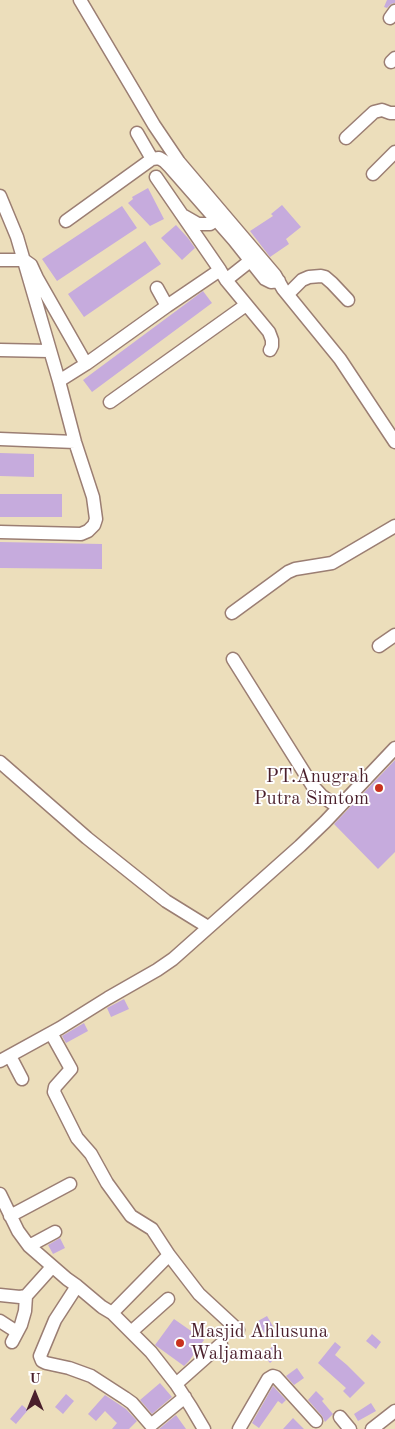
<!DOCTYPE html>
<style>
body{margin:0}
#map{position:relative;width:395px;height:1429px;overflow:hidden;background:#ecdebb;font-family:"Old Standard TT",serif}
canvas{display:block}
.north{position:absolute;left:10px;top:1369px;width:50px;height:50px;-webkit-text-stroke:4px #fff;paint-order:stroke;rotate:0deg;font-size:14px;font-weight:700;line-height:20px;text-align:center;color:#4a1f2b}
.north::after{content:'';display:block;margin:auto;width:18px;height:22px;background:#4a1f2b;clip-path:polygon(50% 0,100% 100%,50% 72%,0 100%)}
</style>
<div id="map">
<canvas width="395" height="1429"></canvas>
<div class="north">U</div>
</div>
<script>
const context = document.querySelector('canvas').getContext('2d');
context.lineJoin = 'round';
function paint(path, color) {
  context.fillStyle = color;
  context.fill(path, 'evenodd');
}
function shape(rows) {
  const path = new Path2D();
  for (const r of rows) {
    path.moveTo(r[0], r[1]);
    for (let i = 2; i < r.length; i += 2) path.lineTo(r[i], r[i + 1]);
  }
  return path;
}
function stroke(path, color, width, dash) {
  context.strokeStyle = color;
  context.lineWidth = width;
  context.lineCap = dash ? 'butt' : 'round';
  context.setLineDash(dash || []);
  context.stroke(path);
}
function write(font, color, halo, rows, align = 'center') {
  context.font = font + ' "Old Standard TT",serif';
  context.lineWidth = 4;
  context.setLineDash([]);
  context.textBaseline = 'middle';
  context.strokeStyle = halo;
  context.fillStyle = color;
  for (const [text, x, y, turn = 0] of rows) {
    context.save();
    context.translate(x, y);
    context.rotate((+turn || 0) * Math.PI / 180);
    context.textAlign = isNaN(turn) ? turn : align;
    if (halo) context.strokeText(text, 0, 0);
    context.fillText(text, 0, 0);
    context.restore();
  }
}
paint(shape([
 [387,0,395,0,395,3,391,4,387,8,384,7],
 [148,188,164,219,150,226,128,203,133,199,132,197],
 [282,205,301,227,286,239,289,244,270,257,250,231,273,216,271,214],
 [122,206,137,228,57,281,42,259],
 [176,225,188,238,195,248,182,260,161,238],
 [145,241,161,264,84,317,68,294],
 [203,291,212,303,92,392,83,380],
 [0,453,34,454,34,477,0,476],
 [0,494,62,494,62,517,0,517],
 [0,542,102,544,102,569,0,568],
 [395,760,395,852,378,869,334,824],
 [124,999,129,1009,111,1017,107,1008],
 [84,1023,88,1031,66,1043,62,1036],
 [60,1238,65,1248,53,1254,48,1245],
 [267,1316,274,1328,264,1333,258,1321],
 [174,1319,204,1340,189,1361,184,1366,155,1345],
 [372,1334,381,1342,376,1349,366,1341],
 [335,1342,341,1347,335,1355,347,1365,365,1383,350,1398,343,1391,346,1388,318,1363],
 [274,1345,281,1353,270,1363,263,1355],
 [297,1368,304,1378,294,1385,286,1376],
 [160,1383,172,1397,152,1414,140,1400],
 [273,1386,286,1400,282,1404,278,1401,259,1428,252,1423],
 [316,1391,324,1399,322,1401,333,1414,325,1422,322,1416,308,1400],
 [66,1394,74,1401,63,1414,55,1407],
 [105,1395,126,1409,137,1421,129,1429,112,1429,117,1423,105,1411,96,1421,88,1414],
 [371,1403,376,1411,358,1421,354,1414],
 [22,1405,28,1410,16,1424,10,1419],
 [176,1415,186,1429,159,1429],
 [293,1418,304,1429,283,1429]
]), '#c6abdd');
const minor = shape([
 [80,0,134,91,154,125,179,162,275,275,283,289,340,359,395,442],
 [390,18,395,11],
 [391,62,395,58],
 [137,133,152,159],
 [346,138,374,112,382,110,390,113,395,113],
 [373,174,395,152],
 [156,177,220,270],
 [0,196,17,237,59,381],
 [184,216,198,224,210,224,216,220],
 [66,221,152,159,159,158,164,161,170,167,234,240,265,279,271,282,279,281],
 [0,260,24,260,31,265,37,278,86,364],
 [250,261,226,280,269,332,272,340,272,346,270,350],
 [157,288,167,306],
 [288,294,302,280,309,277,321,276,325,277,332,283,348,300],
 [0,350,49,351],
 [110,402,246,305],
 [0,439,75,442],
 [0,532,81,534,88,531,94,525,96,519,93,497,75,442,59,381,86,364,167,306,220,270,226,280],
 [232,613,288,572,295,569,332,563,395,526],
 [379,646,395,635],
 [233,659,312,785,322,796,338,807],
 [0,762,87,838,166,901,208,927],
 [51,1033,71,1069,55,1087,54,1092,77,1138,91,1154,107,1183,131,1216,152,1229,169,1255,199,1294,238,1330],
 [10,1056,22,1079],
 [0,1061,60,1028,108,998,157,970,173,959,300,846,325,822,395,748],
 [0,1194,18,1231,29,1246,67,1279,77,1286,102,1307,112,1313,151,1352,176,1384,191,1407,204,1429],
 [10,1216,70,1184],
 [29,1246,55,1232],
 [77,1286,55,1320,40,1356,42,1361,46,1363,69,1368,91,1376,125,1398,132,1403,151,1425,185,1397],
 [0,1295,20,1297,26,1296,52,1267],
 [112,1313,169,1255],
 [0,1321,17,1332],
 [131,1332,168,1299],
 [12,1342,21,1325,25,1311,26,1296],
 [176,1384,221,1344],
 [340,1417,350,1429],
 [239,1429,268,1379,273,1376,276,1377,316,1421],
 [372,1429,395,1411]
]);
stroke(minor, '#9b7e73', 15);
stroke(minor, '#fff', 12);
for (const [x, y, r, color] of [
 [379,788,5,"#c8321e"],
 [180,1343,5,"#c8321e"]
]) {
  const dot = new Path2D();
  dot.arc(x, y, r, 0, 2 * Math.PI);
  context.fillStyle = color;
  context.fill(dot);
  stroke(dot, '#fff', 2);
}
write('19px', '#4a1f2b', '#fff', [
 ["PT.Anugrah",369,777],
 ["Putra Simtom",369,799],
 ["Masjid Ahlusuna",190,1332,"left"],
 ["Waljamaah",190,1354,"left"]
], 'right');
</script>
